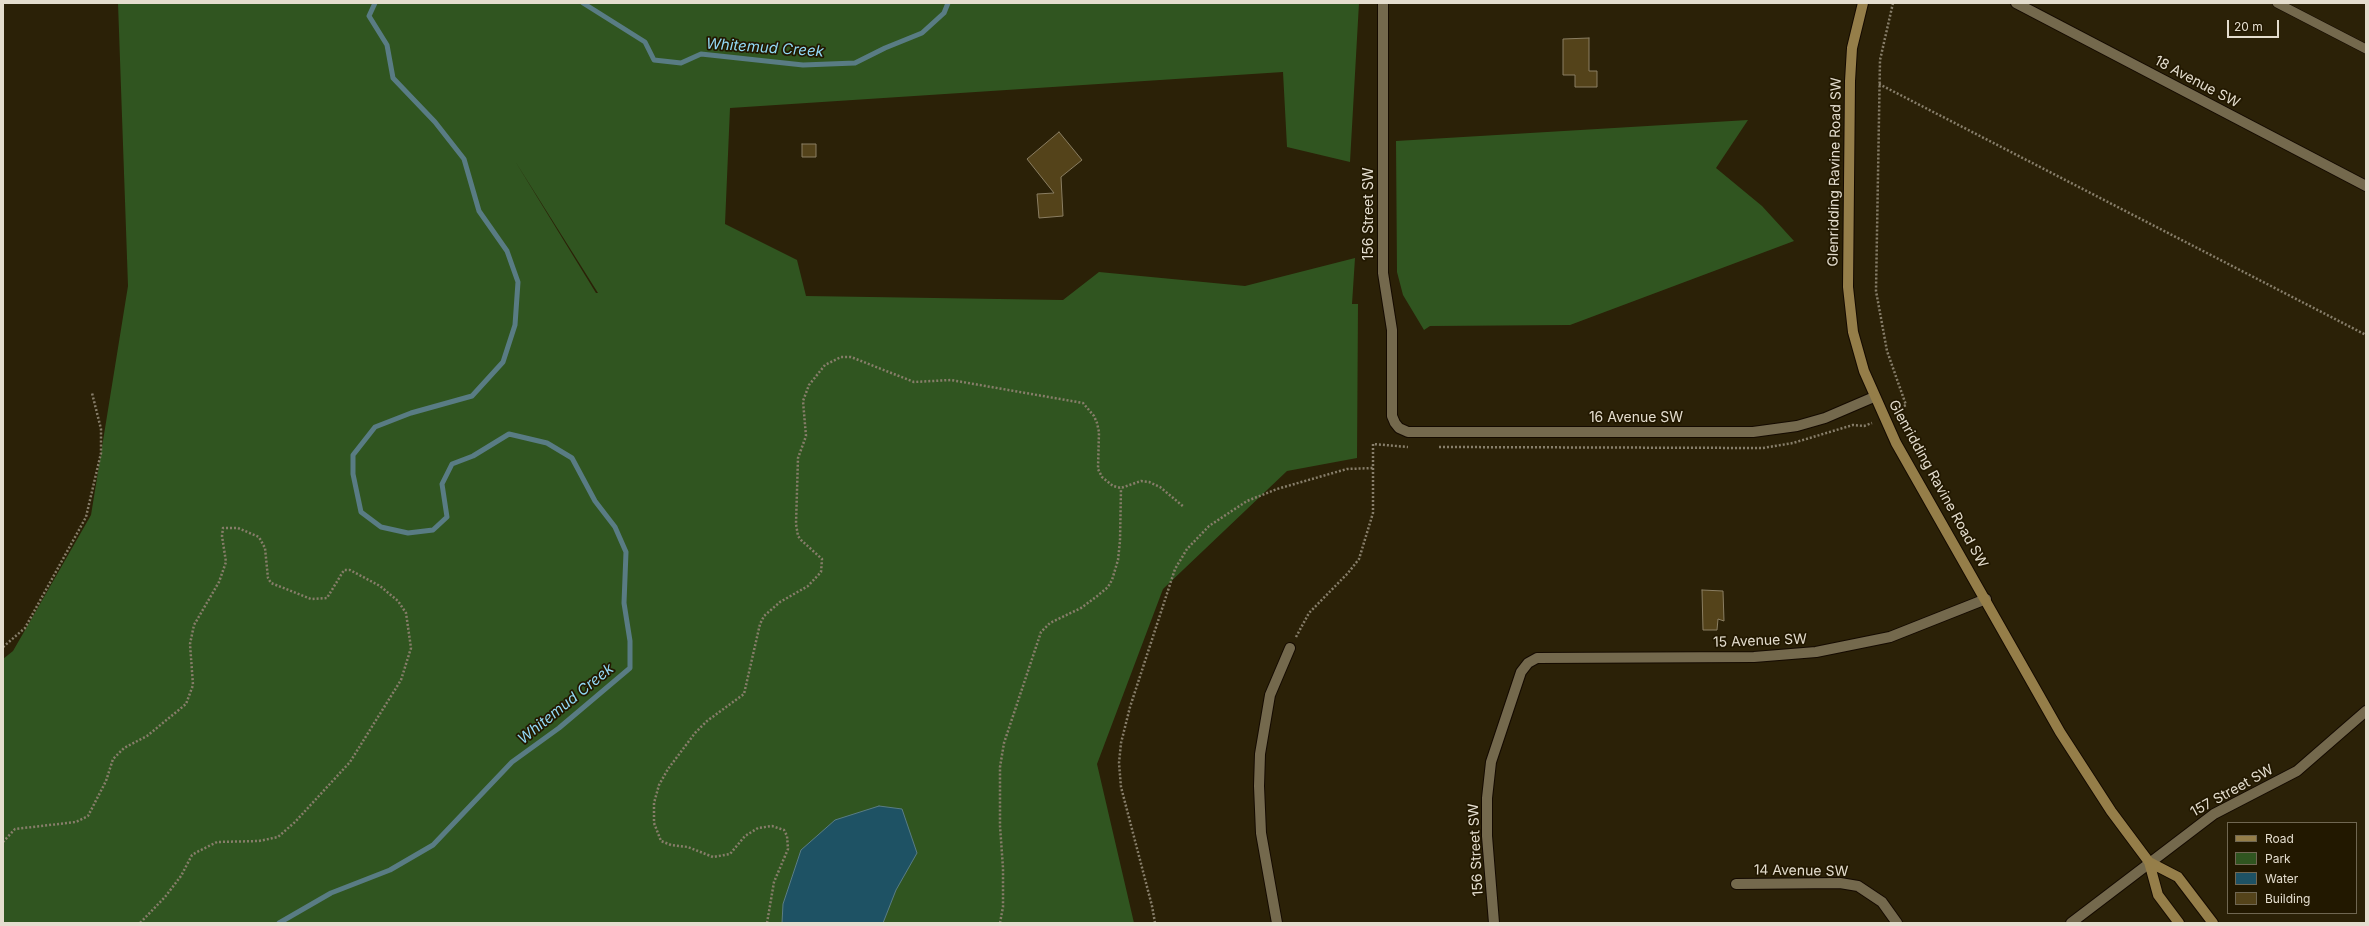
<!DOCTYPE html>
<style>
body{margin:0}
#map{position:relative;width:2369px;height:926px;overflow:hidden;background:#2b2107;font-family:Inter,sans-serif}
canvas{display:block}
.frame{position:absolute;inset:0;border:4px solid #e4ddce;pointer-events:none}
.legend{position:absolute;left:2227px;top:822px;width:130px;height:92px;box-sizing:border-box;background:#221800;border:1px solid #706752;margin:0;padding:5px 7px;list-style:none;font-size:12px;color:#e4ddce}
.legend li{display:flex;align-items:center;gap:8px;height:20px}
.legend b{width:20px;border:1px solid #706752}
.scale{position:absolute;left:2227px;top:20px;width:52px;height:18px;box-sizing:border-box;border:2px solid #e4ddce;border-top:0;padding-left:5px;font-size:12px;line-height:14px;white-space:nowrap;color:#e4ddce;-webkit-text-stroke:3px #221800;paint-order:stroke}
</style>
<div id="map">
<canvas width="2369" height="926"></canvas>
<div class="frame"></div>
<ul class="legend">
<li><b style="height:5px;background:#957e49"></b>Road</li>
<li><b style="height:11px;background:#305520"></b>Park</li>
<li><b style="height:11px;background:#1e5264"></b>Water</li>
<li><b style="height:11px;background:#54431a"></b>Building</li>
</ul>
<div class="scale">20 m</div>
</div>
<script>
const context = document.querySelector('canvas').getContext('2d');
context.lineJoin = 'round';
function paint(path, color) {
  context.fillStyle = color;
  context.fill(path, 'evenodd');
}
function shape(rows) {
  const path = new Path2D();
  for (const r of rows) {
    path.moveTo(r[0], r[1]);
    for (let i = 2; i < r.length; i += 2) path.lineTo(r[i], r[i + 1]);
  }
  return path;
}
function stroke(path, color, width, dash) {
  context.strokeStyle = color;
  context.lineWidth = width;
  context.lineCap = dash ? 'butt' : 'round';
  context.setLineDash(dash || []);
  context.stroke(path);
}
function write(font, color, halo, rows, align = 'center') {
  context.font = font + ' Inter,sans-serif';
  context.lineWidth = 3.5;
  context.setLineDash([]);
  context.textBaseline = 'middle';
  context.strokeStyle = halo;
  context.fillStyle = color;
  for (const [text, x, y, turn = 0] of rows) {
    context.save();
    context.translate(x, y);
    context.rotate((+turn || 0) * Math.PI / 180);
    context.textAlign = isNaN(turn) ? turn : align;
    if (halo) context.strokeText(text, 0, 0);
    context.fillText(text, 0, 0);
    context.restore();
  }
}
paint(shape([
 [118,3,1359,3,1350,162,1287,147,1283,72,730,108,725,224,797,260,806,296,1063,300,1099,272,1245,286,1355,258,1352,304,1358,304,1357,458,1287,471,1163,589,1097,764,1134,923,3,923,3,659,13,651,91,515,128,286],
 [515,161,598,293,596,293],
 [1748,120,1716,168,1762,206,1794,241,1570,325,1430,326,1424,330,1403,295,1397,272,1396,141]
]), '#305520');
const water = shape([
 [879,806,902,809,917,853,896,890,883,923,782,923,783,904,801,850,835,820,879,806]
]);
paint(water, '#1e5264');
stroke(water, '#597c84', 1);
stroke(shape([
 [583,3,645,42,654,60,681,63,701,54,803,65,855,63,885,48,922,33,944,13,948,3],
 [279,923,331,893,390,870,433,845,512,762,559,728,630,668,630,641,624,603,626,552,615,527,595,501,572,458,547,443,509,434,473,456,452,464,442,484,447,517,433,530,408,533,381,527,361,512,353,474,353,455,375,427,411,413,472,396,503,362,515,325,518,282,507,251,479,211,464,159,435,122,393,78,387,45,369,16,375,3]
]), '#597c84', 5);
const building = shape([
 [1589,38,1589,71,1597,71,1597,87,1575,87,1575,75,1563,75,1563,39,1589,38],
 [1059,132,1082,160,1061,177,1063,216,1039,218,1037,194,1054,193,1027,159,1059,132],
 [802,144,816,144,816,157,802,157,802,144],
 [1702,590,1723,591,1724,621,1718,619,1717,630,1703,630,1702,590]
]);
paint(building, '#54431a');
stroke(building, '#8a7e62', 1);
const lane = shape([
 [2277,3,2366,49]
]);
const street = shape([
 [1383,3,1383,273,1392,330,1392,416,1395,423,1399,428,1408,432,1753,432,1797,426,1825,418,1874,397],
 [2016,3,2366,186],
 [1736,884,1840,883,1858,886,1882,902,1897,923],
 [1277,923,1261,833,1259,786,1260,754,1270,695,1290,648],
 [1494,923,1487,836,1487,798,1491,762,1521,672,1528,663,1537,658,1754,657,1816,652,1890,637,1986,599],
 [2071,923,2214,814,2297,771,2366,711]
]);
const secondary = shape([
 [1863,3,1852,48,1850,81,1848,287,1853,332,1864,371,1896,443,2060,732,2111,811,2149,862,2158,895,2179,923],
 [2149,862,2178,877,2213,923]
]);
stroke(lane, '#140a00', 10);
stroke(street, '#140a00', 12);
stroke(secondary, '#140a00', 12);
stroke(shape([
 [1893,3,1880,60,1876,291,1887,351,1906,405,1896,410],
 [1879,84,2366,335],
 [1439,447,1763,448,1793,443,1853,425,1864,426,1872,423],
 [1296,637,1309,613,1348,573,1359,559,1373,513,1373,444,1408,447],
 [3,647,25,628,86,517,101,453,101,429,92,393],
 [3,842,15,829,76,822,88,816,106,781,113,759,124,748,147,736,186,704,193,685,190,644,194,625,219,582,226,562,222,536,223,528,238,528,259,537,265,548,268,578,271,583,311,599,327,598,344,570,350,570,380,586,398,601,406,613,411,648,401,680,350,762,295,822,278,837,259,841,217,842,197,852,192,855,181,876,165,897,140,923],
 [767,923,774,882,788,849,787,836,784,830,772,826,758,828,745,836,730,854,713,857,688,847,671,845,661,841,654,823,654,803,659,785,668,769,695,733,707,721,744,694,760,624,764,616,780,602,808,586,821,572,822,559,801,540,798,536,796,524,798,458,806,436,803,401,809,385,825,365,841,357,851,357,914,382,951,380,1083,403,1094,416,1097,423,1099,432,1098,469,1102,477,1113,486,1121,488,1141,481,1149,482,1160,487,1184,507],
 [1000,923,1003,907,1003,868,1000,826,1000,767,1004,743,1041,632,1050,623,1081,608,1096,597,1108,587,1112,580,1118,560,1120,541,1121,488],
 [1155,923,1152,906,1121,787,1119,763,1121,743,1130,707,1175,569,1187,549,1209,526,1247,501,1277,489,1347,469,1373,468]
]), '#877e6a', 2.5, [2, 2]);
stroke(lane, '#74694d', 9);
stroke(street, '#74694d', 10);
stroke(secondary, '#957e49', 10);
write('14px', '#e4ddce', '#221800', [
 ["18 Avenue SW",2197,82,28],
 ["Glenridding Ravine Road SW",1835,172,-89],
 ["156 Street SW",1369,214,-90],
 ["16 Avenue SW",1636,418],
 ["Glenridding Ravine Road SW",1938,484,61],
 ["15 Avenue SW",1760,641,-2],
 ["157 Street SW",2232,791,-29],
 ["156 Street SW",1476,850,-93],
 ["14 Avenue SW",1801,871,1]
]);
write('italic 15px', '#92d8f4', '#221800', [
 ["Whitemud Creek",765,48,4],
 ["Whitemud Creek",566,704,-39]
]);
</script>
